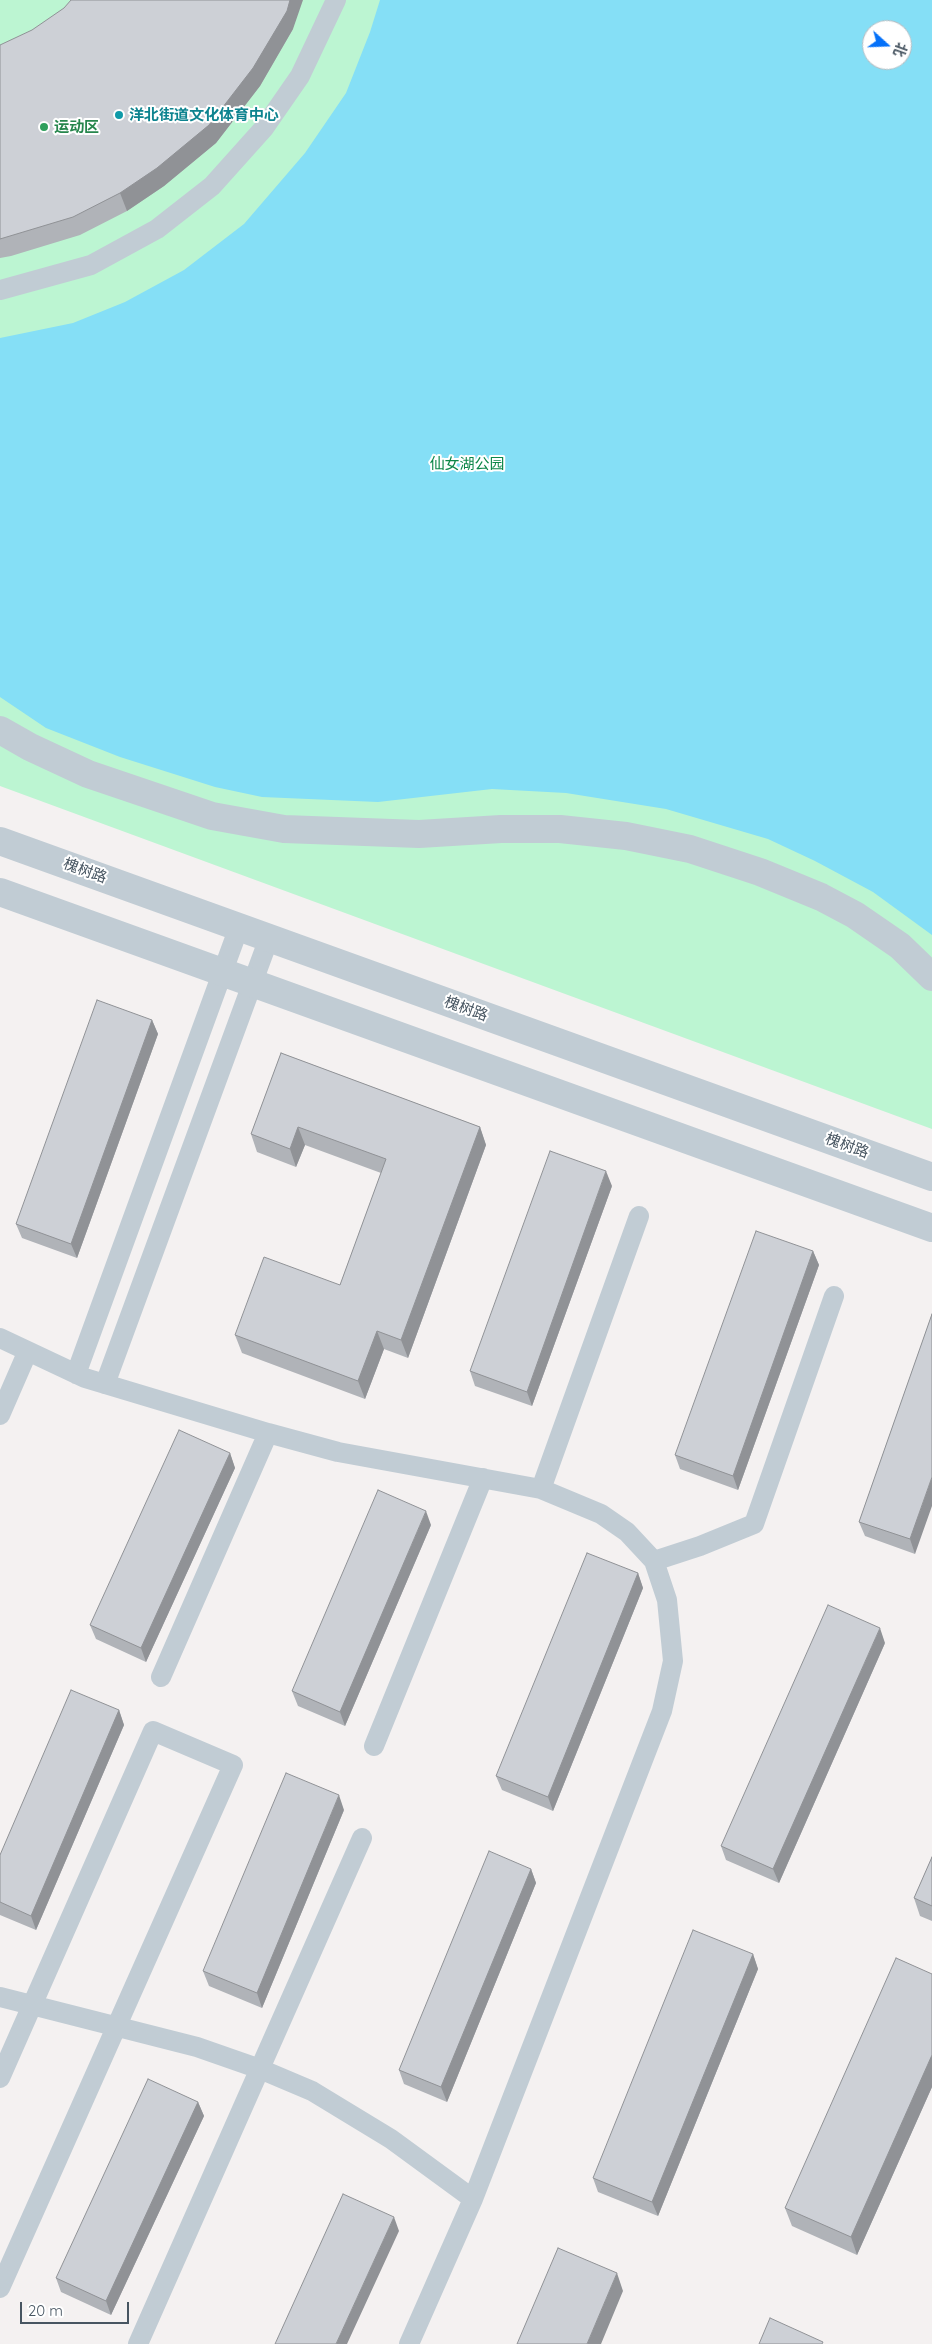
<!DOCTYPE html>
<meta charset="utf-8">
<style>
body{margin:0}
#map{position:relative;width:932px;height:2344px;overflow:hidden;background:#f4f1f1;font-family:Quicksand,"Noto Sans SC",sans-serif}
canvas{display:block}
.north{position:absolute;left:862px;top:20px;width:50px;height:50px;box-sizing:border-box;background:#fff;border:1px solid #b5bbc0;border-radius:50%;rotate:110deg;font-size:14px;font-weight:700;line-height:20px;text-align:center;color:#475561}
.north::after{content:'';display:block;margin:auto;width:18px;height:22px;background:#0571f9;clip-path:polygon(50% 0,100% 100%,50% 72%,0 100%)}
.scale{position:absolute;left:20px;top:2302px;width:109px;height:22px;box-sizing:border-box;border:2px solid #475561;border-top:0;padding-left:6px;font-size:15px;line-height:18px;white-space:nowrap;color:#475561;-webkit-text-stroke:4px #fff;paint-order:stroke}
</style>
<div id="map">
<canvas width="932" height="2344"></canvas>
<div class="north">北</div>
<div class="scale">20 m</div>
</div>
<script>
const context = document.querySelector('canvas').getContext('2d');
context.lineJoin = 'round';
function paint(path, color) {
  context.fillStyle = color;
  context.fill(path, 'evenodd');
}
function shape(rows) {
  const path = new Path2D();
  for (const r of rows) {
    path.moveTo(r[0], r[1]);
    for (let i = 2; i < r.length; i += 2) path.lineTo(r[i], r[i + 1]);
  }
  return path;
}
function stroke(path, color, width, dash) {
  context.strokeStyle = color;
  context.lineWidth = width;
  context.lineCap = dash ? 'butt' : 'round';
  context.setLineDash(dash || []);
  context.stroke(path);
}
function write(font, color, halo, rows, align = 'center') {
  context.font = font + ' Quicksand,"Noto Sans SC",sans-serif';
  context.lineWidth = 4;
  context.setLineDash([]);
  context.textBaseline = 'middle';
  context.strokeStyle = halo;
  context.fillStyle = color;
  for (const [text, x, y, turn = 0] of rows) {
    context.save();
    context.translate(x, y);
    context.rotate((+turn || 0) * Math.PI / 180);
    context.textAlign = isNaN(turn) ? turn : align;
    if (halo) context.strokeText(text, 0, 0);
    context.fillText(text, 0, 0);
    context.restore();
  }
}
paint(shape([
 [0,0,932,0,932,1129,0,786],
 [872,30,902,30,902,60,872,60]
]), '#bcf5d2');
paint(shape([
 [380,0,932,0,932,935,873,892,815,861,768,839,666,809,566,793,492,789,378,802,262,797,215,787,120,757,46,728,0,697,0,338,73,323,125,302,184,270,244,224,305,153,346,93,370,32],
 [872,30,902,30,902,60,872,60]
]), '#85dff6');
stroke(shape([
 [0,290,91,265,157,229,212,186,264,128,300,76,336,0],
 [0,1338,85,1378,268,1433,338,1452,541,1489,601,1514,627,1532,654,1561,667,1600,673,1661,662,1711,473,2199,409,2344],
 [76,1374,239,927],
 [105,1384,269,938],
 [0,1415,27,1353],
 [541,1489,639,1216],
 [654,1561,700,1546,754,1524,834,1296],
 [161,1677,268,1433],
 [374,1746,483,1478],
 [0,1997,197,2047,260,2069,312,2091,391,2139,473,2199],
 [0,2078,153,1731,233,1765,0,2288],
 [138,2344,362,1838]
]), '#c1ccd4', 20);
stroke(shape([
 [0,730,30,747,88,774,212,816,284,829,419,834,501,829,560,829,626,836,690,849,760,872,821,897,855,915,900,946,932,977],
 [0,841,932,1177],
 [0,892,932,1228]
]), '#c1ccd4', 28);
paint(shape([
 [293,29,260,86,216,143,164,186,127,211,80,235,11,256,0,258,0,45],
 [152,1020,158,1034,77,1258,22,1238,16,1224],
 [281,1053,480,1127,486,1145,408,1358,384,1349,365,1399,242,1353,235,1335,340,1285,381,1173,305,1145,296,1167,257,1152,251,1134],
 [612,1186,532,1406,475,1386,470,1371],
 [813,1251,819,1265,738,1490,680,1469,675,1455],
 [932,1314,915,1554,865,1536,859,1522],
 [230,1453,235,1468,146,1662,96,1639,90,1625],
 [431,1525,345,1726,298,1706,292,1691],
 [638,1573,643,1588,553,1811,502,1790,496,1776],
 [885,1643,779,1883,726,1860,721,1846],
 [119,1710,124,1725,36,1930,0,1915,0,1855],
 [344,1810,262,2008,209,1986,203,1971],
 [932,1857,932,1921,920,1916,914,1898],
 [531,1869,536,1883,447,2102,404,2084,399,2070],
 [753,1954,758,1969,658,2216,598,2192,593,2178],
 [932,1974,932,2087,857,2255,792,2226,785,2208],
 [198,2102,204,2116,111,2315,61,2292,56,2278]
]), '#b0b3b8');
paint(shape([
 [290,0,303,0,293,29,260,86,216,143,164,186,127,211,120,193],
 [152,1020,158,1034,77,1258,71,1244],
 [298,1127,305,1145,296,1167,290,1149],
 [480,1127,486,1145,408,1358,401,1340],
 [606,1171,612,1186,532,1406,527,1392],
 [813,1251,819,1265,738,1490,733,1476],
 [377,1331,384,1349,365,1399,358,1381],
 [230,1453,235,1468,146,1662,141,1648],
 [932,1477,932,1506,915,1554,910,1539],
 [426,1511,431,1525,345,1726,340,1712],
 [638,1573,643,1588,553,1811,548,1797],
 [880,1628,885,1643,779,1883,773,1869],
 [119,1710,124,1725,36,1930,31,1916],
 [339,1795,344,1810,262,2008,257,1993],
 [531,1869,536,1883,447,2102,441,2087],
 [753,1954,758,1969,658,2216,652,2202],
 [932,2055,932,2087,857,2255,851,2237],
 [198,2102,204,2116,111,2315,106,2301],
 [394,2217,399,2231,347,2344,336,2344],
 [617,2273,623,2291,601,2344,587,2344]
]), '#909296');
const building = shape([
 [71,0,290,0,287,11,253,68,209,125,157,168,120,193,73,217,0,239,0,45,32,30,64,8,71,0],
 [97,1000,152,1020,71,1244,16,1224,97,1000],
 [281,1053,480,1127,401,1340,377,1331,358,1381,235,1335,264,1257,340,1285,386,1159,298,1127,290,1149,251,1134,281,1053],
 [550,1151,606,1171,527,1392,470,1371,550,1151],
 [756,1231,813,1251,733,1476,675,1455,756,1231],
 [932,1314,932,1477,910,1539,859,1522,932,1314],
 [179,1430,230,1453,141,1648,90,1625,179,1430],
 [378,1490,426,1511,340,1712,292,1691,378,1490],
 [587,1553,638,1573,548,1797,496,1776,587,1553],
 [828,1605,880,1628,773,1869,721,1846,828,1605],
 [71,1690,119,1710,31,1916,0,1902,0,1855,71,1690],
 [286,1773,339,1795,257,1993,203,1971,286,1773],
 [489,1851,531,1869,441,2087,399,2070,489,1851],
 [932,1857,932,1906,914,1898,932,1857],
 [693,1930,753,1954,652,2202,593,2178,693,1930],
 [896,1958,932,1974,932,2055,851,2237,785,2208,896,1958],
 [148,2079,198,2102,106,2301,56,2278,148,2079],
 [343,2194,394,2217,336,2344,275,2344,343,2194],
 [558,2248,617,2273,587,2344,517,2344,558,2248],
 [770,2318,823,2342,822,2344,759,2344,770,2318]
]);
paint(building, '#cdd0d6');
stroke(building, '#909296', 1);
for (const [x, y, r, color] of [
 [119,115,5,"#0f9aa8"],
 [44,127,5,"#2e9e5b"]
]) {
  const dot = new Path2D();
  dot.arc(x, y, r, 0, 2 * Math.PI);
  context.fillStyle = color;
  context.fill(dot);
  stroke(dot, '#fff', 2);
}
write('bold 15px', '#0d838f', '#fff', [
 ["洋北街道文化体育中心",129,115]
], 'left');
write('bold 15px', '#27864d', '#fff', [
 ["运动区",54,127]
], 'left');
write('15px', '#0d8749', '#fff', [
 ["仙女湖公园",467,464]
]);
write('15px', '#475561', '#fff', [
 ["槐树路",85,871,20],
 ["槐树路",466,1009,20],
 ["槐树路",847,1146,20]
]);
</script>
